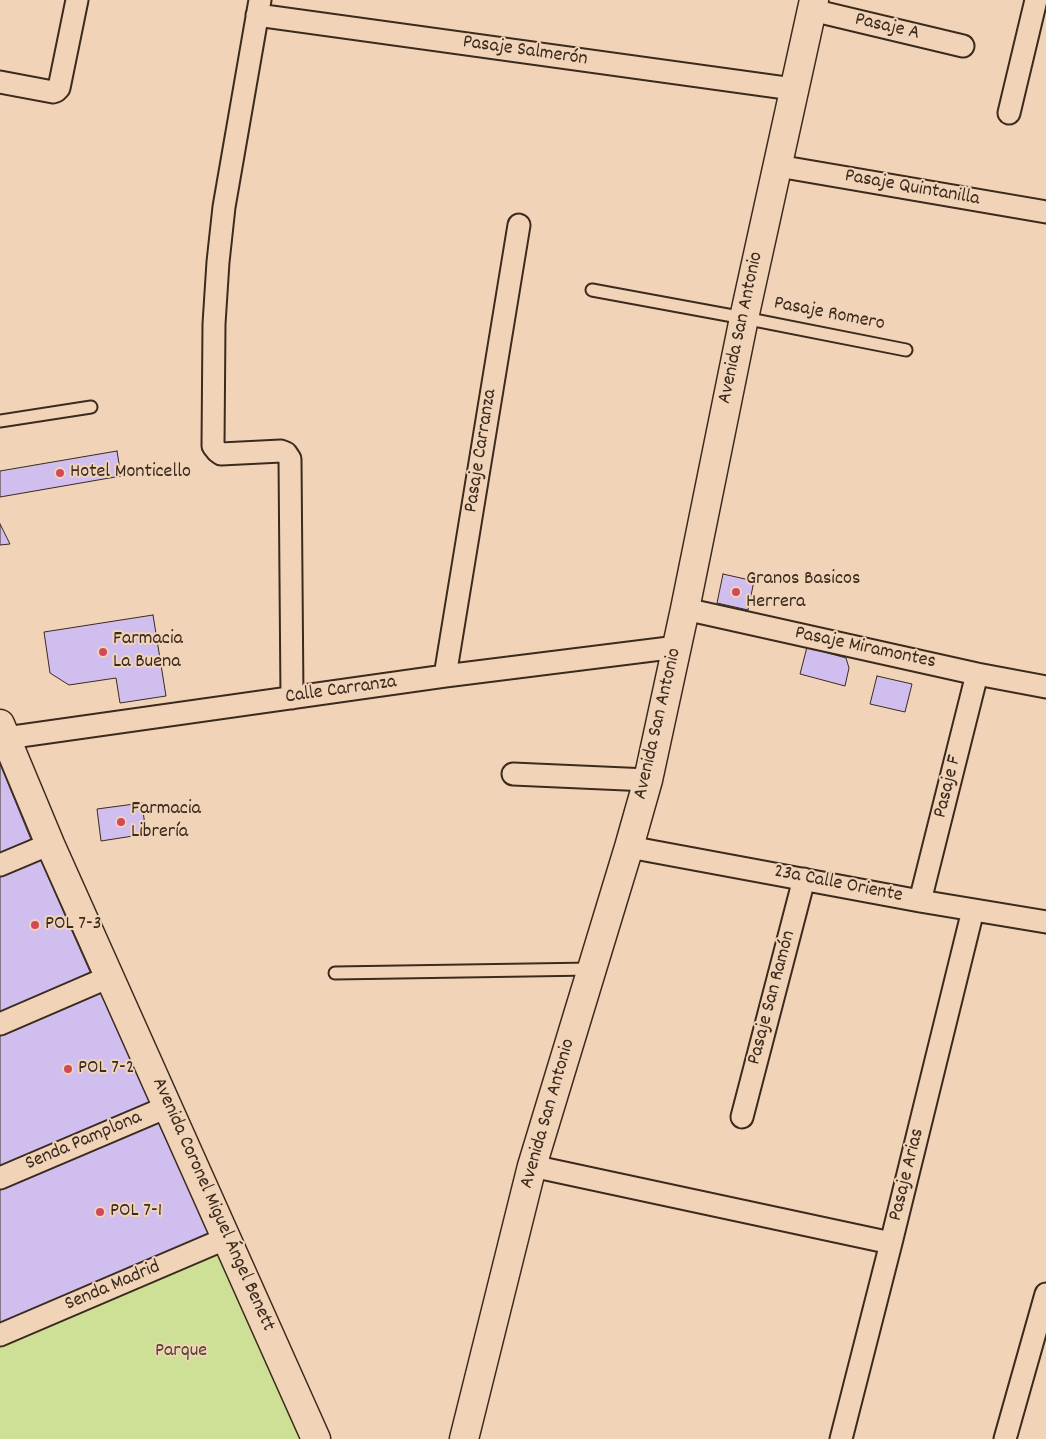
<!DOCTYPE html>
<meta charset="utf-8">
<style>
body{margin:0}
canvas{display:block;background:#f1d4b8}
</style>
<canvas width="1046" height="1439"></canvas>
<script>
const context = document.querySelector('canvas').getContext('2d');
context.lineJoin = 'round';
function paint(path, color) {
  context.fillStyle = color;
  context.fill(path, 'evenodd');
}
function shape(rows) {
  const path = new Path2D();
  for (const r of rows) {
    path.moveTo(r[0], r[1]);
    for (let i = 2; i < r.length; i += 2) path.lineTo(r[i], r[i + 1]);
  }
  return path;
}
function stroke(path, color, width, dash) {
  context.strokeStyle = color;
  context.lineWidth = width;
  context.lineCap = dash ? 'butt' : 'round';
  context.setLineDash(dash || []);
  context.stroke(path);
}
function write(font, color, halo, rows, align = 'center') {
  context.font = font + ' Dekko,sans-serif';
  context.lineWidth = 4;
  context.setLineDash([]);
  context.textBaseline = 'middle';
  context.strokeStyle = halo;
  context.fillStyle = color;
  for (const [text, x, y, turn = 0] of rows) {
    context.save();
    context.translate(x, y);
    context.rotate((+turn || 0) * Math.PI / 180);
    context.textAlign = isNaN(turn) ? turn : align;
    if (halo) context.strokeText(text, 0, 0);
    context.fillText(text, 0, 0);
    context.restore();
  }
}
paint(shape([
 [227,1238,315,1439,0,1439,0,1335]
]), '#cee095');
const building = shape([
 [117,451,121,476,0,497,0,471,117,451],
 [0,524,10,544,0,545,0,524],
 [723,574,754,581,748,610,717,603,723,574],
 [153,615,166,696,120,703,116,678,69,685,50,673,44,632,153,615],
 [807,647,846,658,849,668,845,686,800,674,807,647],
 [877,676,912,684,905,712,870,704,877,676],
 [0,764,32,842,0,855,0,764],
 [142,803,146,834,101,841,97,809,142,803],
 [40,859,91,974,0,1013,0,875,40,859],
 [101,992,151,1103,0,1167,0,1035,101,992],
 [158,1122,210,1235,0,1325,0,1188,158,1122]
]);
paint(building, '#d0beee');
stroke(building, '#3b2a1e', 1);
const lane = shape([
 [592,290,744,318,906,350],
 [0,421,91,407],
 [335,973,592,969]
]);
const street = shape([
 [260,0,224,207,218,262,214,324,213,446,217,451,221,454,281,451,286,453,290,459,292,698],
 [812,10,963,46],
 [257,15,793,89],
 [0,82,53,92,56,91,59,88,77,0],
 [1009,113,1036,0],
 [778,166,1046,212],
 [685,609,977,674,1046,687],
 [445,676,519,225],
 [6,738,445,676,677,647],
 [513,774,648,780],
 [629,847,920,901,1046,922],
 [0,865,50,844],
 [920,901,977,674],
 [0,1024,109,977],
 [742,1117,804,879],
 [532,1166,891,1243],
 [0,1178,167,1107],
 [0,1335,227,1238],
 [841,1439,891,1243,973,910],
 [1005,1439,1046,1294]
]);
const secondary = shape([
 [0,724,50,844,316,1439],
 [464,1439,532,1166,629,847,648,780,685,609,744,318,814,0]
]);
stroke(lane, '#3b2a1e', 15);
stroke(street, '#3b2a1e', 25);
stroke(secondary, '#3b2a1e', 31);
stroke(lane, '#f1d4b8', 11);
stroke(street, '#f1d4b8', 21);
stroke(secondary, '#f1d4b8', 28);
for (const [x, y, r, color] of [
 [60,473,5,"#d1495b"],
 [736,592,5,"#d1495b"],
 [103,652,5,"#d1495b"],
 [121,822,5,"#d1495b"],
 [35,925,5,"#d1495b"],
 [68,1069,5,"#d1495b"],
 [100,1212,5,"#d1495b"]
]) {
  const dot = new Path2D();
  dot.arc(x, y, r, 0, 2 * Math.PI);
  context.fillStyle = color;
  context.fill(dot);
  stroke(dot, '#f1d4b8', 2);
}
write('20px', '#3b2a1e', '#f1d4b8', [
 ["Pasaje A",887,28,13],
 ["Pasaje Salmerón",525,52,8],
 ["Pasaje Quintanilla",912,189,10],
 ["Pasaje Romero",829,315,11],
 ["Avenida San Antonio",742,328,-78],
 ["Pasaje Carranza",482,451,-81],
 ["Pasaje Miramontes",865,649,12],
 ["Calle Carranza",341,691,-8],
 ["Avenida San Antonio",659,724,-77],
 ["Pasaje F",949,787,-76],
 ["23a Calle Oriente",838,885,11],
 ["Pasaje San Ramón",773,998,-75],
 ["Avenida San Antonio",549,1114,-74],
 ["Senda Pamplona",84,1142,-23],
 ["Pasaje Arias",908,1175,-76],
 ["Avenida Coronel Miguel Ángel Benett",212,1205,66],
 ["Senda Madrid",113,1287,-23]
]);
write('20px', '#3b2a1e', '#f1d4b8', [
 ["Hotel Monticello",70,473],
 ["Granos Basicos",746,580],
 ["Herrera",746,603],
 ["Farmacia",113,640],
 ["La Buena",113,663],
 ["Farmacia",131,810],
 ["Librería",131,833],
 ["POL 7-3",45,925],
 ["POL 7-2",78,1069],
 ["POL 7-1",110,1212]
], 'left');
write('20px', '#514530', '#f1d4b8', [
 ["Parque",181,1352]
]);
</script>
